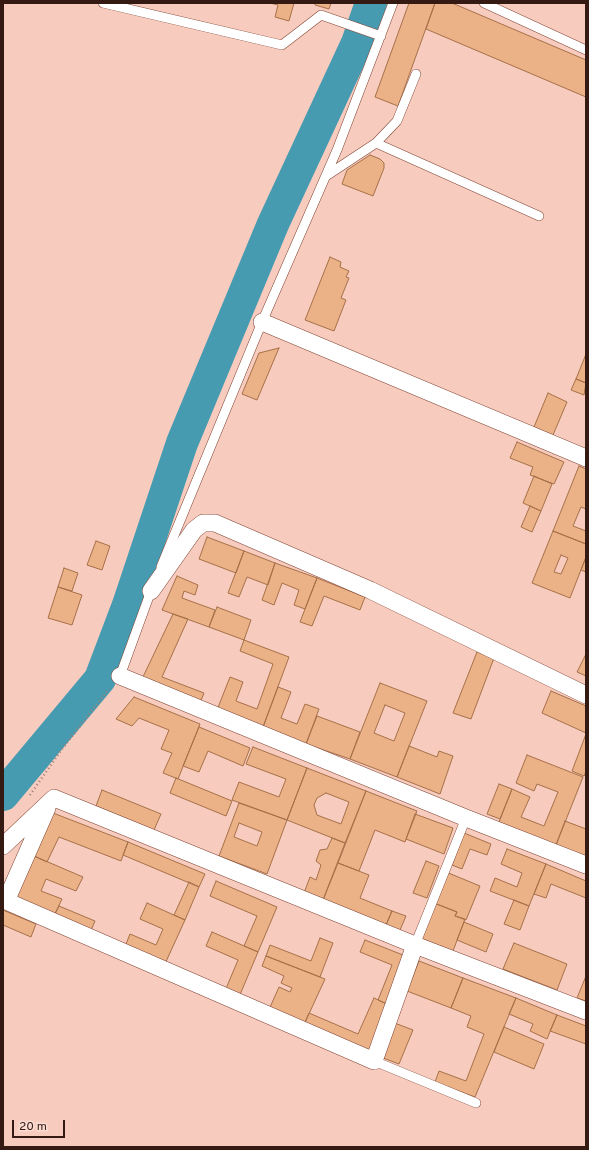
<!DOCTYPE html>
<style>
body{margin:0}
#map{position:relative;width:589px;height:1150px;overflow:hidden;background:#f7cbbe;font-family:Overpass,sans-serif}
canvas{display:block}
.frame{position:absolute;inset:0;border:4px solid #341a13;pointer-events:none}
.scale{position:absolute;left:12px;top:1120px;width:53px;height:18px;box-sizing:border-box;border:2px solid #341a13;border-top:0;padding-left:5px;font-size:12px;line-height:14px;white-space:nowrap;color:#341a13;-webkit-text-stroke:3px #fadcd3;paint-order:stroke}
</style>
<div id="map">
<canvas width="589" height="1150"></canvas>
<div class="frame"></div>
<div class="scale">20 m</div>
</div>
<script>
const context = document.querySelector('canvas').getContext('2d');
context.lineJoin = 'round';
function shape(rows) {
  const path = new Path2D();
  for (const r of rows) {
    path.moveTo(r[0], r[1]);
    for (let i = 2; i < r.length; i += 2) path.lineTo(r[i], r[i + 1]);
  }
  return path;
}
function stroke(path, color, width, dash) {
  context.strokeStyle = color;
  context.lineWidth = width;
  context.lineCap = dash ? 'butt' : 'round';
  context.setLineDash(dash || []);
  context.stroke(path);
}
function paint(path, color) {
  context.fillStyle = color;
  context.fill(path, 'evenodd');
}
stroke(shape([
 [3,795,100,679,128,605,182,443,273,224,357,43,371,3]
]), '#469bb0', 32);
const building = shape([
 [270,3,294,3,289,21,275,17,278,5,270,3],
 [315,3,331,3,329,9,315,5,315,3],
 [409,3,435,3,398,106,375,97,409,3],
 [435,3,452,3,586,60,586,97,426,29,435,3],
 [370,155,380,159,384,163,384,168,373,196,342,184,347,170,370,155],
 [330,257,341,262,340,267,349,271,346,277,349,278,341,298,346,300,334,331,305,320,330,257],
 [279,348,257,400,242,394,259,353,279,348],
 [586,354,586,383,576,379,586,354],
 [576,379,586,383,584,395,571,390,576,379],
 [548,393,567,402,553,435,534,427,548,393],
 [517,442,564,462,554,484,530,475,533,467,510,458,517,442],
 [579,466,586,469,586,509,581,507,573,526,586,531,586,544,553,531,579,466],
 [534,476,552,484,541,511,523,503,534,476],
 [530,506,541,511,532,532,521,527,530,506],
 [553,531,586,544,586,557,570,598,532,583,553,531],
 [561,555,568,558,561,574,554,572,561,555],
 [207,537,244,551,236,573,199,559,207,537],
 [96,541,110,546,102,570,87,565,96,541],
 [244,551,275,563,268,585,247,577,239,597,228,593,244,551],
 [586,557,586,572,581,570,586,557],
 [275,563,317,578,305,609,294,605,299,590,282,583,274,605,262,600,275,563],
 [64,568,78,573,72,591,58,587,64,568],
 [177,576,198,585,195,595,184,591,182,598,215,610,209,627,162,610,177,576],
 [317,578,365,597,360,610,324,596,312,626,300,622,317,578],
 [58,587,82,595,72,625,48,618,58,587],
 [217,607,251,620,244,640,209,627,217,607],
 [173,614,188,619,162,677,204,693,200,703,141,681,173,614],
 [244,640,289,657,263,727,217,710,230,677,243,682,236,701,257,709,273,664,240,651,244,640],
 [477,652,494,658,471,719,453,713,477,652],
 [586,654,586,676,577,672,586,654],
 [380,683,427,701,397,777,350,759,380,683],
 [385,705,405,713,394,741,374,733,385,705],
 [278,687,291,692,281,718,297,724,305,704,319,709,306,744,263,727,278,687],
 [551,691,586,706,586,733,542,713,551,691],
 [134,697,200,724,178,779,163,773,172,753,161,749,169,730,139,718,132,726,116,719,134,697],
 [317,716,360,732,350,759,306,744,317,716],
 [199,727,250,748,243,766,208,751,199,772,183,766,199,727],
 [586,734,586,772,584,776,572,771,586,734],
 [409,746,437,757,439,751,453,756,440,794,397,777,409,746],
 [253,747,307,768,287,820,232,800,239,782,279,797,286,779,246,764,253,747],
 [527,755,583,777,556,845,499,822,512,789,530,797,521,817,544,826,558,792,537,784,534,791,516,783,527,755],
 [307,768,366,791,345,843,287,820,307,768],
 [326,793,349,802,341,824,317,815,314,805,317,798,326,793],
 [176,778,232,801,226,816,170,793,176,778],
 [499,784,512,789,500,819,487,814,499,784],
 [102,790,161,814,154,830,96,806,102,790],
 [366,791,417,811,405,842,375,830,359,871,338,863,366,791],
 [239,803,287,820,267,874,219,856,239,803],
 [239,823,262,832,257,846,234,837,239,823],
 [53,813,128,842,121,861,59,837,47,862,34,856,53,813],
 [415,814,453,828,444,854,406,839,415,814],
 [565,821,586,829,586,857,556,845,565,821],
 [464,833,491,844,487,855,470,849,462,869,452,865,464,833],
 [332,838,345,843,323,900,304,893,310,877,316,880,321,865,316,861,320,850,327,849,332,838],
 [128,842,205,874,199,887,123,855,128,842],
 [507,849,546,864,529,906,490,891,495,878,517,887,522,873,501,864,507,849],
 [34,856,83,877,76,891,46,879,41,891,62,899,52,920,12,902,34,856],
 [426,861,439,866,427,898,413,893,426,861],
 [338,863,369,875,360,898,392,911,386,925,323,900,338,863],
 [546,864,586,881,586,898,551,884,546,898,534,894,546,864],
 [446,872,480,886,466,920,455,916,457,912,434,903,446,872],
 [216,881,277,907,258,952,244,946,257,916,210,896,216,881],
 [189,882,199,887,185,920,174,915,189,882],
 [514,900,529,906,520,930,504,924,514,900],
 [147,903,185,920,164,966,124,949,130,934,156,945,163,929,140,919,147,903],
 [434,903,457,912,455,916,465,919,453,951,420,938,434,903],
 [59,906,95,921,89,935,52,920,59,906],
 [3,910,36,924,31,937,3,925,3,910],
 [392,911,406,916,400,930,386,925,392,911],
 [464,922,493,934,486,952,457,940,464,922],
 [212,932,258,952,239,997,225,991,238,960,206,946,212,932],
 [320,938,333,943,320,977,266,956,270,945,311,961,320,938],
 [365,940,408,957,389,1005,378,1000,392,965,360,952,365,940],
 [514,943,567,964,557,990,503,969,514,943],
 [266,956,325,979,302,1029,267,1014,279,987,290,992,292,988,281,983,284,976,262,966,266,956],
 [419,961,463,978,451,1008,407,991,419,961],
 [586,976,586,1001,577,998,586,976],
 [463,978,516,998,475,1097,435,1082,439,1071,466,1081,484,1034,467,1027,471,1016,451,1008,463,978],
 [374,998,389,1005,366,1057,302,1029,309,1013,358,1034,374,998],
 [516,998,557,1015,547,1039,530,1031,533,1024,509,1014,516,998],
 [557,1015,586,1026,586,1044,550,1031,557,1015],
 [392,1022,413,1030,399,1064,378,1056,392,1022],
 [504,1027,544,1044,534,1069,494,1052,504,1027]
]);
paint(building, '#ebb187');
stroke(building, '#a67048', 1);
const lane = shape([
 [103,3,282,45,321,15,381,36],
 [484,3,586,50],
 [376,143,397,121,416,74],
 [326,176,376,143,539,216],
 [161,567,262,322,337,150,393,3],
 [120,676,152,588],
 [415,945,466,818],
 [374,1061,476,1103]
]);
const street = shape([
 [262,322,586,458],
 [151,591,194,530,203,523,215,523,370,590,586,695],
 [120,676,466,818,586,865],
 [47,808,6,901,374,1061,415,945],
 [3,846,54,798,415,945,586,1011]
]);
stroke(lane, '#814534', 10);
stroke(street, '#814534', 18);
stroke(shape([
 [30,795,62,749,109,689]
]), '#a27e74', 2.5, [1, 3]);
stroke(lane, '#fff', 9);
stroke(street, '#fff', 17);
</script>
